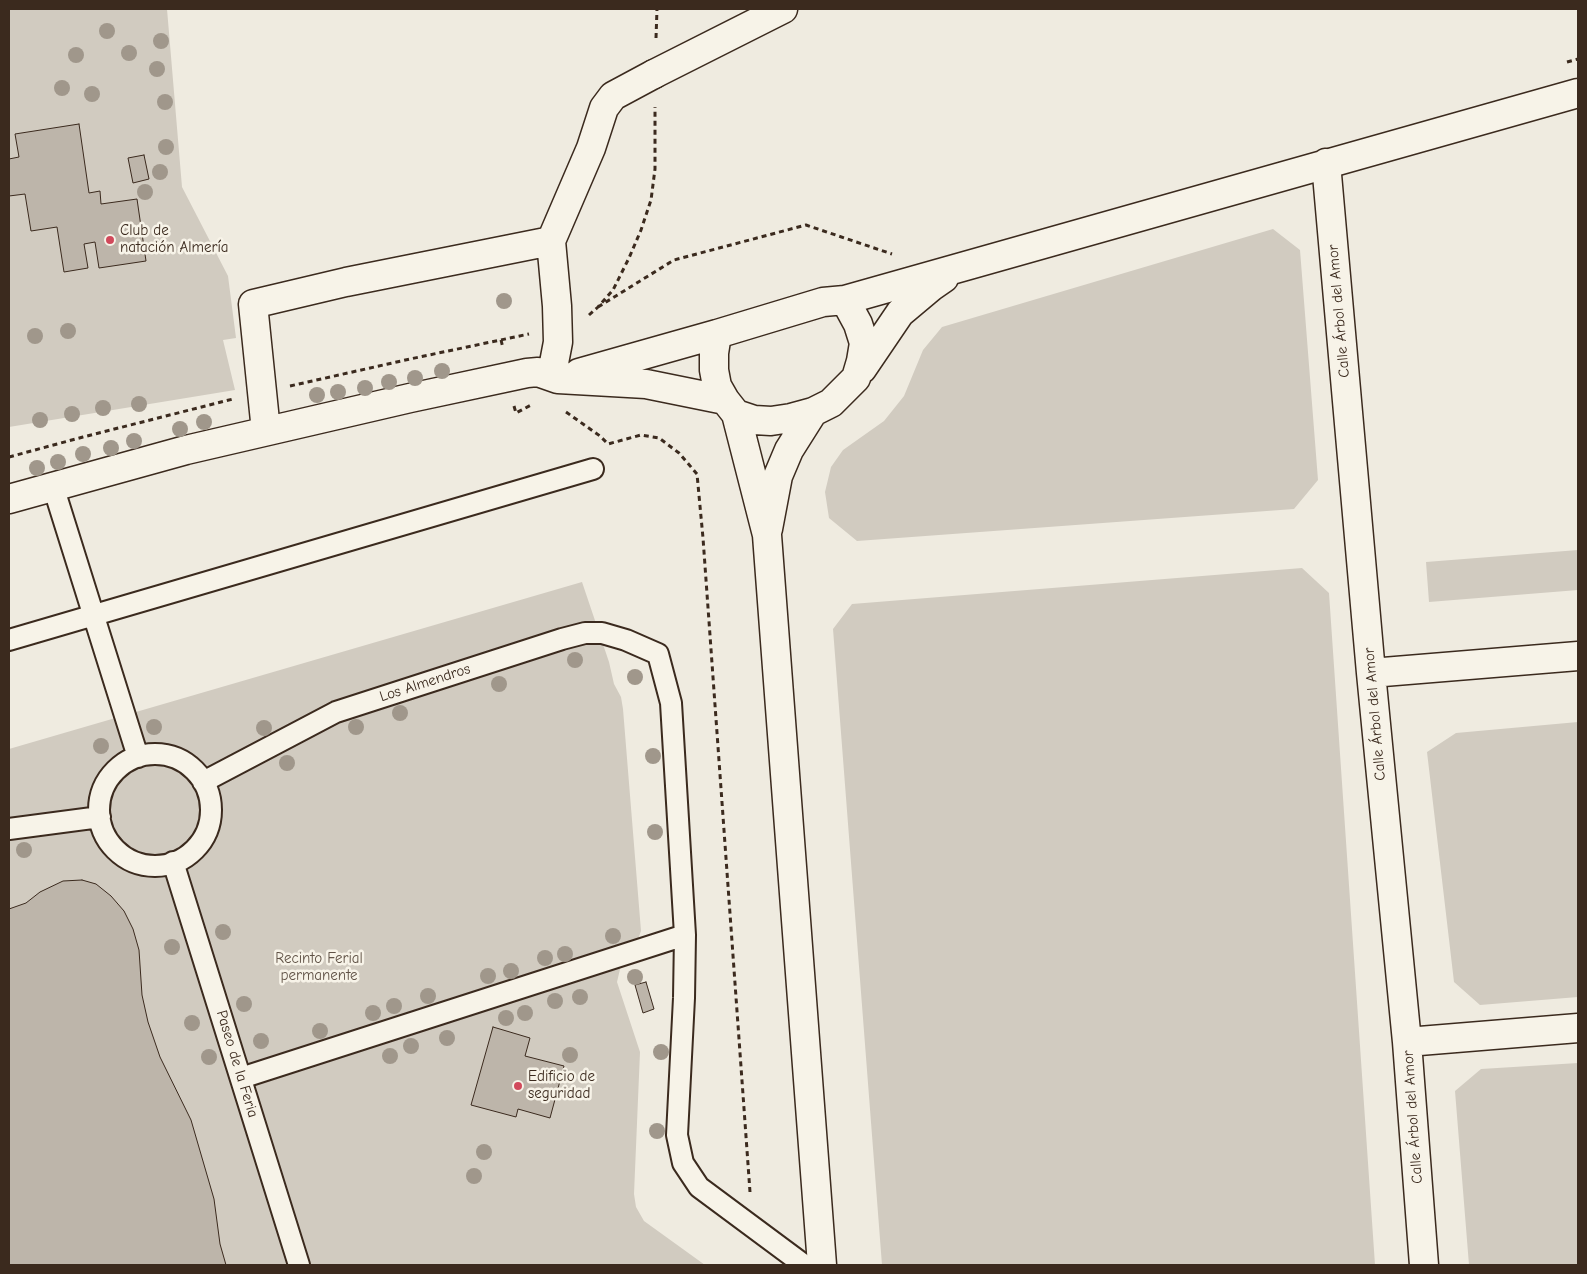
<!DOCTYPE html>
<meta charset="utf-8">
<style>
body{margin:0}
#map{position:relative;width:1587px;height:1274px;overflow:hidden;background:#efebe0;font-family:"Comic Neue",sans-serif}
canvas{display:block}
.frame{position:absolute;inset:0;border:10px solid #3b2a1e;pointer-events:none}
</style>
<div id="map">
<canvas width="1587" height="1274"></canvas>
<div class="frame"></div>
</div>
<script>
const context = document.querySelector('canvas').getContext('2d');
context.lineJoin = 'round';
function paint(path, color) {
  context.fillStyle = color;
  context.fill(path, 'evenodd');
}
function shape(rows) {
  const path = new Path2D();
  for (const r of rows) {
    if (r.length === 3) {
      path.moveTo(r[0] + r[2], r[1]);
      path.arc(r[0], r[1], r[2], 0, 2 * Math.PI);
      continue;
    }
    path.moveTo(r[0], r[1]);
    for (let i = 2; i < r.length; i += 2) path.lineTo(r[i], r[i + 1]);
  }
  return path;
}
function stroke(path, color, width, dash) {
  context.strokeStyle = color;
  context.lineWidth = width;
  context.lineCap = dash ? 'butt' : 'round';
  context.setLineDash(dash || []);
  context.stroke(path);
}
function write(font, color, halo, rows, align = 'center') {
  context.font = font + ' "Comic Neue",sans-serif';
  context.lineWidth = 5;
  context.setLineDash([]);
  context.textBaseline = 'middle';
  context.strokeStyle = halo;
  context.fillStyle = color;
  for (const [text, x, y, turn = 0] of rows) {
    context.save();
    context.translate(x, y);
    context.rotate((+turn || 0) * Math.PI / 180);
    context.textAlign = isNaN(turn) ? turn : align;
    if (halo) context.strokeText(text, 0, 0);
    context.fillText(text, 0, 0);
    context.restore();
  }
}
paint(shape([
 [9,9,167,9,182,187,228,276,236,338,223,340,235,390,9,427],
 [1273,229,1300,250,1318,480,1294,509,857,541,829,518,825,492,831,467,843,450,884,421,904,396,923,350,942,327],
 [1578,550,1578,590,1429,602,1426,562],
 [1302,568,1329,593,1375,1265,882,1265,833,629,852,604],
 [582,582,609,662,614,684,621,697,623,709,641,931,637,942,621,965,617,982,640,1052,634,1194,636,1207,644,1221,705,1265,9,1265,9,749],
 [1578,722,1578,997,1480,1005,1454,982,1427,752,1456,733],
 [1578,1063,1578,1265,1469,1265,1455,1091,1481,1069]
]), '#d1cbc0');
const building = shape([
 [79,124,89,193,100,191,101,204,137,199,146,261,99,268,95,242,84,244,88,268,64,272,57,227,31,231,25,194,9,196,9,159,19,157,15,134,79,124],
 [144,155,149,179,133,183,128,158,144,155],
 [82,880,96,884,111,896,124,911,133,929,139,950,142,995,148,1022,160,1057,191,1120,214,1199,220,1244,226,1265,9,1265,9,909,26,903,40,892,63,881,82,880],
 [646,982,654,1009,643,1013,635,985,646,982],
 [493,1027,530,1038,525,1056,564,1066,550,1118,518,1109,516,1117,471,1105,493,1027]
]);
paint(building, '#bdb5aa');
stroke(building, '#3b2a1e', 1);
const lane = shape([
 [53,486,138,757],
 [9,640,593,469],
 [155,810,56],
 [203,782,336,712,562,639,585,633,602,633,626,640,658,654,671,703,685,935,684,998,677,1135,683,1163,699,1187,804,1265],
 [9,829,100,817],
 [173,862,299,1265],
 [241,1078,685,935]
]);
const street = shape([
 [1326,163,1371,673,1407,1042,1424,1265],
 [551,241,591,148,604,108,613,96,654,74],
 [845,300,1578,93],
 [845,300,858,324,864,343,861,361,856,378,831,403,813,412,791,418,771,421,754,420,736,414,725,400,717,386,714,370,714,353,717,334,823,302,845,300],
 [862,369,900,313,931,287,944,278],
 [579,373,717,334],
 [736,414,767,535,822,1265],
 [266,431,253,304,346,282,551,241,557,306,558,342,554,363,558,379],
 [9,499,186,450,410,398,527,373,538,372,558,379,646,384,725,400],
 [768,529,778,476,789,450,813,412],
 [1371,673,1578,656],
 [1407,1042,1578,1028]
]);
const secondary = shape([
 [654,74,783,9]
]);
stroke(lane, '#3b2a1e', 24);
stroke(street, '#3b2a1e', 31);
stroke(secondary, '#3b2a1e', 31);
stroke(shape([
 [656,38,657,9],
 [1567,62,1578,59],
 [598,307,674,260,806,225,892,254],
 [589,315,598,307,613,290,629,258,641,230,651,200,655,169,655,107],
 [501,340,503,348],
 [290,386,410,359,529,334],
 [514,406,516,413,531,405],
 [566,412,600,436,608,444,641,435,659,438,679,453,697,474,703,538,750,1192],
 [9,457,83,437,233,399]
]), '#3b2a1e', 3, [5, 4]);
stroke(lane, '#f7f3e8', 20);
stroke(street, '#f7f3e8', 28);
stroke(secondary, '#f7f3e8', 28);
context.fillStyle = '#a0978b';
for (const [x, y] of [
 [107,31],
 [161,41],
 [129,53],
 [76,55],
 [157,69],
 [62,88],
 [92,94],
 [165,102],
 [166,147],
 [160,172],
 [145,192],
 [504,301],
 [68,331],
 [35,336],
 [442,371],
 [415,378],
 [389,382],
 [365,388],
 [338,392],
 [317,395],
 [139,404],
 [103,408],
 [72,414],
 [40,420],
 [204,422],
 [180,429],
 [134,441],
 [111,448],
 [83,454],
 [58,462],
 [37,468],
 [575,660],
 [635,677],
 [499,684],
 [400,713],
 [154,727],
 [356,727],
 [264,728],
 [101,746],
 [653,756],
 [287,763],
 [655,832],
 [24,850],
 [223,932],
 [613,936],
 [172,947],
 [565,954],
 [545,958],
 [511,971],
 [488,976],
 [635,977],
 [428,996],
 [580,997],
 [555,1001],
 [244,1004],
 [394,1006],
 [373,1013],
 [525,1013],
 [506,1018],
 [192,1023],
 [320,1031],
 [447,1038],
 [261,1041],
 [411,1046],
 [661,1052],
 [570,1055],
 [390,1056],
 [209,1057],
 [657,1131],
 [484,1152],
 [474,1176]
]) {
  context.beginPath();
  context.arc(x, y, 8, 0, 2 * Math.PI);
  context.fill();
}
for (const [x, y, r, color] of [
 [110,240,5,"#d1495b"],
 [518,1086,5,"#d1495b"]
]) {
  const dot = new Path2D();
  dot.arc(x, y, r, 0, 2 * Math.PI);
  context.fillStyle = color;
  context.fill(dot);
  stroke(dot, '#f7f3e8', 2);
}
write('15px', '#3b2a1e', '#f7f3e8', [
 ["Club de",120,231],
 ["natación Almería",120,248],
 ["Edificio de",528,1077],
 ["seguridad",528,1094]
], 'left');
write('15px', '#3b2a1e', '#f7f3e8', [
 ["Calle Árbol del Amor",1339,311,-95],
 ["Los Almendros",425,683,-18],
 ["Calle Árbol del Amor",1375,714,-95],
 ["Paseo de la Feria",237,1064,73],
 ["Calle Árbol del Amor",1413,1117,-94]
]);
write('15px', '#605246', '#f7f3e8', [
 ["Recinto Ferial",319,959],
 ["permanente",319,976]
]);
</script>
